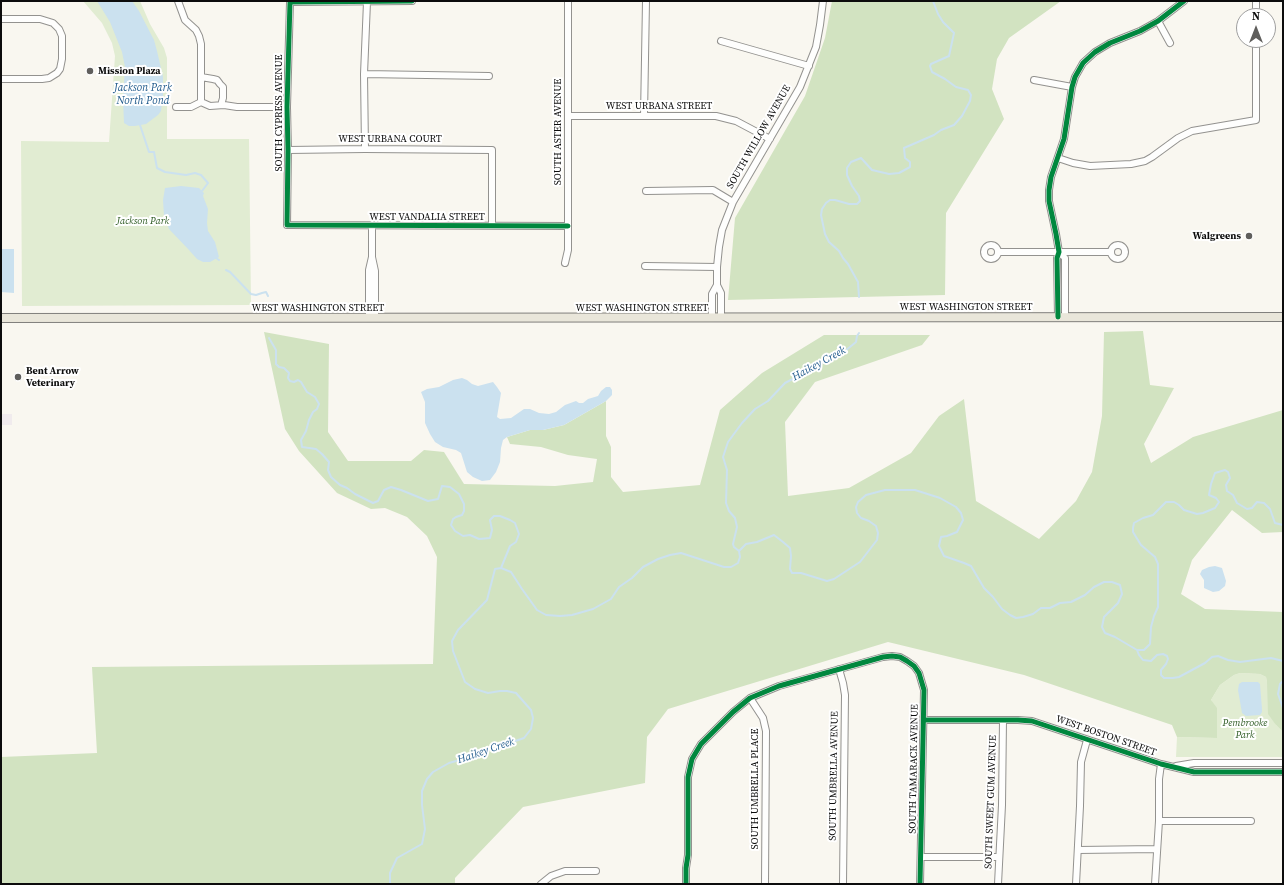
<!DOCTYPE html>
<style>
body{margin:0}
#map{position:relative;width:1284px;height:885px;overflow:hidden;background:#f9f7f0;font-family:"Source Serif 4",serif}
canvas{display:block}
.frame{position:absolute;inset:0;border:2px solid #0c0c0c;pointer-events:none}
.north{position:absolute;left:1236px;top:8px;width:40px;height:40px;box-sizing:border-box;background:#fff;border:1px solid #9e9e9e;border-radius:50%;rotate:0deg;font-size:11px;font-weight:700;line-height:16px;text-align:center;color:#0c0c0c}
.north::after{content:'';display:block;margin:auto;width:14px;height:18px;background:#5f5e5c;clip-path:polygon(50% 0,100% 100%,50% 72%,0 100%)}
</style>
<div id="map">
<canvas width="1284" height="885"></canvas>
<div class="frame"></div>
<div class="north">N</div>
</div>
<script>
const context = document.querySelector('canvas').getContext('2d');
context.lineJoin = 'round';
function paint(path, color) {
  context.fillStyle = color;
  context.fill(path, 'evenodd');
}
function shape(rows) {
  const path = new Path2D();
  for (const r of rows) {
    if (r.length === 3) {
      path.moveTo(r[0] + r[2], r[1]);
      path.arc(r[0], r[1], r[2], 0, 2 * Math.PI);
      continue;
    }
    path.moveTo(r[0], r[1]);
    for (let i = 2; i < r.length; i += 2) path.lineTo(r[i], r[i + 1]);
  }
  return path;
}
function stroke(path, color, width, dash) {
  context.strokeStyle = color;
  context.lineWidth = width;
  context.lineCap = dash ? 'butt' : 'round';
  context.setLineDash(dash || []);
  context.stroke(path);
}
function write(font, color, halo, rows, align = 'center') {
  context.font = font + ' "Source Serif 4",serif';
  context.lineWidth = 4;
  context.setLineDash([]);
  context.textBaseline = 'middle';
  context.strokeStyle = halo;
  context.fillStyle = color;
  for (const [text, x, y, turn = 0] of rows) {
    context.save();
    context.translate(x, y);
    context.rotate((+turn || 0) * Math.PI / 180);
    context.textAlign = isNaN(turn) ? turn : align;
    if (halo) context.strokeText(text, 0, 0);
    context.fillText(text, 0, 0);
    context.restore();
  }
}
paint(shape([
 [1,414,12,414,12,425,1,425]
]), '#f0ebed');
paint(shape([
 [83,1,140,1,150,24,164,48,167,58,167,139,249,139,251,305,22,306,21,141,109,142,115,56,112,43,102,23],
 [1240,673,1260,674,1266,677,1276,725,1283,732,1283,757,1176,757,1177,737,1217,738,1211,700,1220,685,1234,675]
]), '#e1ecd2');
paint(shape([
 [832,1,1061,1,1009,38,997,59,992,89,1004,119,946,213,945,295,728,300,735,218,805,96,825,38],
 [1143,331,1150,385,1174,388,1144,444,1151,463,1193,437,1283,410,1283,532,1262,533,1232,510,1192,560,1181,594,1205,609,1283,612,1283,732,1276,725,1268,714,1267,682,1266,677,1260,674,1240,673,1234,675,1220,685,1211,700,1217,708,1217,738,1177,737,1172,725,1024,675,888,642,668,709,647,737,645,783,523,807,455,878,455,884,1,884,1,757,97,753,92,667,433,664,437,557,427,536,407,517,385,508,371,509,337,493,299,451,285,429,264,332,329,344,328,432,348,461,411,461,424,450,444,452,464,484,555,486,593,482,597,459,568,455,541,447,510,444,507,437,530,430,543,430,564,425,606,401,606,436,611,447,611,477,623,492,700,485,720,410,762,373,824,335,930,335,922,345,815,382,785,422,788,496,849,488,911,453,939,416,964,399,976,501,1039,539,1076,501,1092,472,1102,416,1104,332]
]), '#d2e3c1');
paint(shape([
 [97,1,132,1,139,11,154,40,157,51,163,77,163,96,161,111,158,115,146,124,135,126,129,126,124,123,123,99,125,67,122,52,110,22],
 [181,186,199,188,204,193,203,196,208,209,207,223,208,231,215,242,219,257,210,262,203,262,197,259,189,250,169,229,164,216,163,200,165,188],
 [1,249,14,249,14,293,1,292],
 [462,378,467,380,472,384,478,386,493,382,497,387,501,393,497,417,500,419,511,418,524,409,530,409,539,413,549,414,556,412,565,405,576,401,579,403,583,403,588,399,598,396,601,391,606,387,610,387,612,390,612,395,606,401,564,425,543,430,530,430,507,437,503,440,501,448,500,462,496,472,490,480,482,481,473,477,467,472,461,453,456,450,443,447,435,442,430,434,425,423,425,402,421,392,427,389,439,387,453,380],
 [1215,566,1222,568,1226,581,1225,586,1219,591,1213,592,1204,588,1204,580,1200,574,1202,570,1209,567],
 [1242,682,1258,682,1260,684,1262,709,1262,712,1260,715,1246,716,1242,713,1238,690,1239,684]
]), '#cbe1ef');
stroke(shape([
 [140,125,149,152,154,152,157,168,165,172,186,175,195,173,201,175,208,183,202,191],
 [216,258,219,260],
 [226,270,230,272,251,294,256,295,262,293,266,292,268,296],
 [859,297,858,282,848,264,843,258,839,251,829,242,825,234,821,215,822,209,826,203,830,200,835,200,849,204,857,204,860,201,859,196,852,186,847,175,847,168,851,162,861,158,872,170,889,174,899,173,910,167,910,162,905,158,904,148,934,135,941,130,954,125,962,116,970,101,971,95,968,90,956,87,945,79,932,72,930,66,931,64,949,56,954,33,943,22,938,14,933,1],
 [269,338,276,350,276,364,279,367,284,368,289,373,288,378,290,381,294,382,298,380,301,382,307,392,315,397,319,404,317,409,313,412,309,420,306,431,301,440,302,447,316,449,322,454,329,462,328,470,331,477,340,485,347,488,355,494,373,503,378,501,384,490,391,487,401,490,428,501,438,499,442,486,450,487,459,494,464,504,464,511,462,515,456,517,453,519,451,525,455,531,463,536,470,535,479,539,490,538,492,530,490,520,494,516,500,516,510,520,515,523,519,534,516,542,510,546,501,568],
 [739,551,746,544,757,542,774,535,783,542,790,548,791,556,790,569,792,573,801,573,827,581,834,579,860,562,877,540,878,533,876,526,869,521,861,518,857,513,856,507,858,502,866,495,885,490,915,490,940,498,956,507,961,513,963,520,957,532,947,536,941,537,939,546,944,556,964,563,971,566,984,588,993,597,1002,609,1010,615,1016,618,1023,617,1033,614,1041,608,1050,608,1060,603,1071,602,1085,595,1094,587,1104,582,1112,582,1120,585,1122,594,1118,603,1104,617,1102,627,1105,633,1115,637,1137,650,1144,650,1150,644,1151,627,1154,616,1158,607,1158,564,1155,557,1141,545,1133,532,1133,528,1134,523,1143,518,1153,515,1166,502,1174,502,1179,505,1184,510,1197,514,1203,513,1215,508,1219,502,1216,498,1209,495,1211,484,1215,473,1225,470,1228,472,1230,478,1226,485,1227,491,1233,495,1237,503,1247,509,1252,508,1257,502,1264,503,1270,509,1275,523,1283,525],
 [1137,650,1139,655,1143,660,1151,661,1157,655,1163,654,1167,656,1168,659,1166,664,1161,670,1161,675,1164,678,1173,678,1179,677,1205,663,1212,657,1218,656,1228,660,1240,662,1271,658,1283,661],
 [1283,681,1280,684,1278,694,1283,708],
 [390,884,390,873,397,858,422,844,425,829,422,805,422,791,427,779,433,772,449,763,463,759,524,738,531,729,533,718,531,710,516,693,507,691,500,691,488,693,475,689,465,682,453,651,452,641,458,630,487,600,495,569,501,568,511,572,522,589,537,610,546,615,560,616,572,615,593,609,611,599,619,587,632,578,643,567,658,559,670,555,681,553,724,567,731,567,738,563,740,557,739,551,734,547,733,544,737,527,735,518,729,511,726,503,727,470,723,457,728,442,742,423,755,409,768,401,785,383,812,369,837,354,845,351,856,342,857,336,859,333]
]), '#cbe1ef', 2);
const minor = shape([
 [178,1,185,20,196,30,199,36,201,44,201,102],
 [412,1,290,2,287,107,288,150,287,225,568,226],
 [1256,1,1256,16],
 [1,19,40,19,53,23,59,29,62,36,62,59,60,69,57,73,49,78,42,79,1,79],
 [1158,21,1170,43],
 [721,41,809,66],
 [364,74,489,76],
 [201,77,213,79,217,80,220,84,223,87,223,98,221,105],
 [1034,80,1072,87],
 [176,107,191,107,201,102,210,106,224,105,237,107,287,107],
 [568,116,716,116,736,121,770,139],
 [644,116,646,1],
 [365,149,364,74,367,2],
 [288,150,365,149,492,150,492,225],
 [1058,158,1073,163,1090,166,1131,164,1145,161,1152,157,1178,138,1192,131,1256,120,1256,40],
 [646,191,713,190,733,202],
 [372,226,372,257],
 [991,252,7],
 [1118,252,7],
 [998,252,1111,252],
 [1059,252,1065,258,1065,317],
 [565,263,568,250,568,1],
 [645,266,717,267],
 [369,317,369,270,372,257,375,271,375,317],
 [1058,317,1057,258,1059,252,1056,234,1049,201,1049,190,1051,177,1064,139,1072,87,1075,77,1083,63,1095,52,1110,43,1140,31,1158,21,1184,1],
 [712,318,712,294,717,285],
 [721,318,721,293,717,285,717,267,719,247,722,230,733,202,800,87,816,47,820,25,823,1],
 [839,669,843,683,845,695,843,884],
 [750,698,763,718,766,731,765,884],
 [924,720,1018,720,1032,721,1161,764,1194,772,1283,772],
 [1176,766,1194,763,1283,763],
 [1159,821,1251,821],
 [1078,850,1157,849],
 [921,857,999,857],
 [541,884,551,876,565,871,596,871],
 [686,884,686,868,688,855,688,777,692,759,701,744,733,712,750,698,779,686,883,657,892,656,900,657,907,661,914,666,919,673,924,690,920,884],
 [998,884,1002,805,1003,720],
 [1076,884,1080,806,1081,762,1087,740],
 [1155,884,1159,821,1159,779,1161,764]
]);
const major = shape([
 [1,318,1283,317]
]);
stroke(minor, '#93928f', 8);
stroke(major, '#807f7c', 10);
stroke(minor, '#fefefd', 6);
stroke(major, '#e9e6da', 8);
stroke(shape([
 [412,1,290,2,287,107,288,150,287,225,568,226],
 [1058,317,1057,258,1059,252,1056,234,1049,201,1049,190,1051,177,1064,139,1072,87,1075,77,1083,63,1095,52,1110,43,1140,31,1158,21,1184,1],
 [924,720,1018,720,1032,721,1161,764,1194,772,1283,772],
 [686,884,686,868,688,855,688,777,692,759,701,744,733,712,750,698,779,686,883,657,892,656,900,657,907,661,914,666,919,673,924,690,920,884]
]), '#00873e', 5);
for (const [x, y, r, color] of [
 [90,71,4,"#5f5e5c"],
 [1249,236,4,"#5f5e5c"],
 [18,377,4,"#5f5e5c"]
]) {
  const dot = new Path2D();
  dot.arc(x, y, r, 0, 2 * Math.PI);
  context.fillStyle = color;
  context.fill(dot);
  stroke(dot, '#fff', 1.5);
}
write('bold 10px', '#0c0c0c', '#fff', [
 ["Mission Plaza",98,71],
 ["Walgreens",1241,236,"right"],
 ["Bent Arrow",26,371],
 ["Veterinary",26,383]
], 'left');
write('10px', '#0c0c0c', '#fff', [
 ["WEST URBANA STREET",659,106],
 ["SOUTH CYPRESS AVENUE",279,113,-90],
 ["SOUTH ASTER AVENUE",558,132,-90],
 ["SOUTH WILLOW AVENUE",759,137,-60],
 ["WEST URBANA COURT",390,139],
 ["WEST VANDALIA STREET",427,217],
 ["WEST WASHINGTON STREET",966,307],
 ["WEST WASHINGTON STREET",318,308],
 ["WEST WASHINGTON STREET",642,308],
 ["WEST BOSTON STREET",1106,736,19],
 ["SOUTH TAMARACK AVENUE",914,769,-89],
 ["SOUTH UMBRELLA AVENUE",834,776,-89],
 ["SOUTH UMBRELLA PLACE",755,789,-90],
 ["SOUTH SWEET GUM AVENUE",991,802,-88]
]);
write('italic 10px', '#2e5b24', '#fff', [
 ["Jackson Park",143,221],
 ["Pembrooke",1245,723],
 ["Park",1245,735]
]);
write('italic 11px', '#245d8e', '#fff', [
 ["Jackson Park",143,88],
 ["North Pond",143,101],
 ["Haikey Creek",819,364,-29],
 ["Haikey Creek",486,751,-19]
]);
</script>
